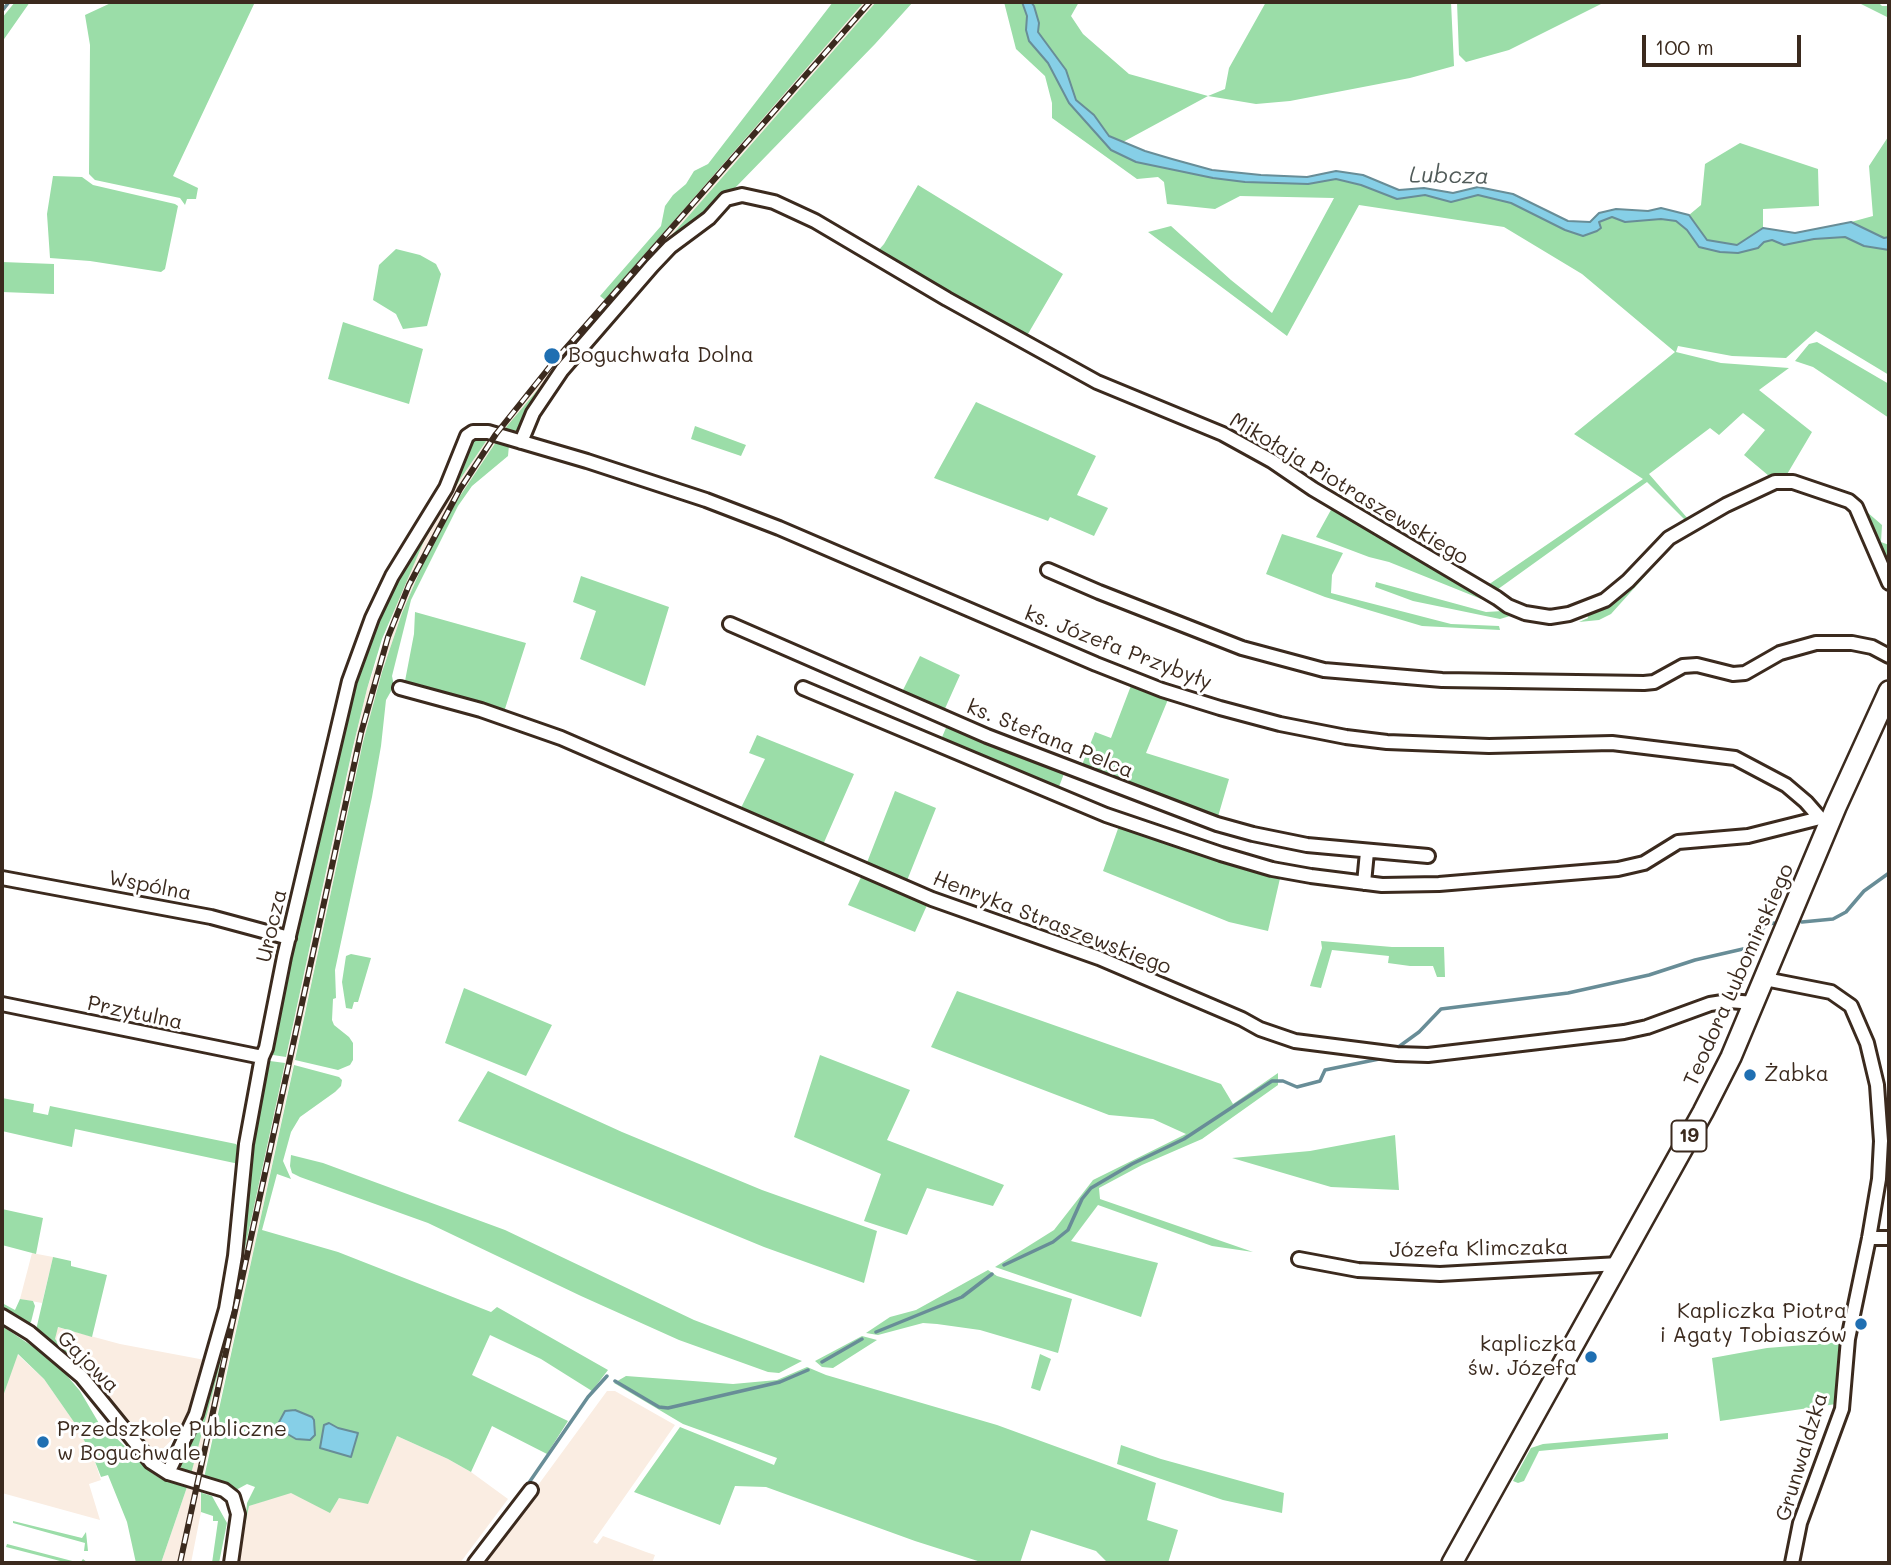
<!DOCTYPE html>
<meta charset="utf-8">
<style>
body{margin:0}
#map{position:relative;width:1891px;height:1565px;overflow:hidden;background:#fff;font-family:Mali,sans-serif}
canvas{display:block}
.frame{position:absolute;inset:0;border:4px solid #3b2a1e;pointer-events:none}
.scale{position:absolute;left:1642px;top:35px;width:159px;height:32px;box-sizing:border-box;border:4px solid #3b2a1e;border-top:0;padding-left:9px;font-size:21px;line-height:24px;white-space:nowrap;color:#3b2a1e;-webkit-text-stroke:5px #fff;paint-order:stroke}
</style>
<div id="map">
<canvas width="1891" height="1565"></canvas>
<div class="frame"></div>
<div class="scale">100 m</div>
</div>
<script>
const context = document.querySelector('canvas').getContext('2d');
context.lineJoin = 'round';
function paint(path, color) {
  context.fillStyle = color;
  context.fill(path, 'evenodd');
}
function shape(rows) {
  const path = new Path2D();
  for (const r of rows) {
    path.moveTo(r[0], r[1]);
    for (let i = 2; i < r.length; i += 2) path.lineTo(r[i], r[i + 1]);
  }
  return path;
}
function stroke(path, color, width, dash) {
  context.strokeStyle = color;
  context.lineWidth = width;
  context.lineCap = dash ? 'butt' : 'round';
  context.setLineDash(dash || []);
  context.stroke(path);
}
function write(font, color, halo, rows, align = 'center') {
  context.font = font + ' Mali,sans-serif';
  context.lineWidth = 6;
  context.setLineDash([]);
  context.textBaseline = 'middle';
  context.strokeStyle = halo;
  context.fillStyle = color;
  for (const [text, x, y, turn = 0] of rows) {
    context.save();
    context.translate(x, y);
    context.rotate((+turn || 0) * Math.PI / 180);
    context.textAlign = isNaN(turn) ? turn : align;
    if (halo) context.strokeText(text, 0, 0);
    context.fillText(text, 0, 0);
    context.restore();
  }
}
paint(shape([
 [864,2,876,2,578,342,498,439,456,502,423,564,402,613,382,672,363,742,258,1230,200,1491,201,1512,191,1563,161,1563,187,1487,219,1369,356,735,367,689,400,594,424,541,461,478,489,437,655,241],
 [32,1253,53,1257,42,1303,20,1299],
 [57,1327,120,1344,205,1360,186,1425,157,1455,94,1379,55,1339],
 [17,1354,44,1379,76,1425,94,1459,101,1480,89,1484,100,1520,2,1493,2,1399],
 [607,1391,615,1391,675,1425,593,1542,597,1544,603,1536,646,1552,655,1555,652,1563,481,1563],
 [397,1436,448,1459,471,1472,508,1499,460,1563,238,1563,249,1506,291,1492,330,1512,339,1498,375,1487]
]), '#faede2');
paint(shape([
 [15,2,30,2,2,42,2,18],
 [113,2,255,2,173,176,198,188,196,199,187,199,185,205,180,198,95,180,89,174,90,45,85,15],
 [833,2,864,2,605,300,600,296,661,226,665,206,673,195,686,184,694,171,708,164],
 [876,2,913,2,875,44,734,189,728,191,707,216,651,264,517,437,502,432,578,342],
 [1004,2,1022,2,1027,16,1026,30,1029,41,1048,63,1069,103,1111,150,1136,162,1213,178,1245,182,1308,184,1336,179,1361,185,1397,199,1425,195,1451,202,1478,195,1511,203,1565,230,1612,217,1625,222,1661,219,1676,221,1687,230,1699,247,1720,252,1738,253,1758,248,1764,242,1772,240,1784,245,1814,239,1845,237,1864,246,1889,250,1889,375,1816,331,1786,358,1732,356,1678,346,1676,352,1721,363,1789,368,1759,390,1812,432,1786,476,1769,476,1744,455,1765,430,1743,413,1719,435,1710,428,1649,474,1689,520,1686,521,1647,482,1494,592,1485,587,1643,479,1574,434,1675,352,1582,274,1504,227,1359,205,1287,336,1148,232,1171,226,1231,280,1272,313,1334,198,1240,196,1215,209,1167,204,1164,182,1158,177,1137,179,1052,118,1052,103,1045,76,1016,49],
 [1031,2,1079,2,1071,16,1083,34,1129,74,1208,96,1225,89,1229,68,1266,2,1451,2,1454,66,1410,78,1290,101,1256,104,1208,96,1123,142,1109,136,1094,115,1076,100,1066,70,1037,32],
 [1457,2,1605,2,1509,50,1466,62,1459,55],
 [1857,2,1878,2,1882,6,1889,6,1889,18],
 [1888,137,1889,237,1884,238,1851,222,1873,216,1869,166],
 [1740,143,1818,169,1819,206,1763,209,1763,228,1737,246,1707,240,1689,215,1701,205,1705,164],
 [53,176,82,177,93,185,175,204,178,206,165,269,161,272,90,261,50,258,47,214],
 [918,185,1063,274,1025,339,876,253,884,244],
 [396,249,420,255,436,264,441,274,427,326,403,329,396,314,373,300,379,265],
 [2,262,54,264,54,294,2,292],
 [343,322,423,349,409,404,328,379],
 [1817,342,1889,384,1889,418,1813,367,1795,361,1809,344],
 [976,402,1096,456,1077,495,1108,508,1094,536,1050,517,1048,521,934,478],
 [695,426,746,445,741,456,691,439],
 [476,435,489,437,461,478,424,541,382,639,367,689,352,751,286,1057,273,1055,270,1053,269,1046,351,688,378,611,471,439],
 [498,439,509,445,508,456,472,486,458,506,411,600,392,676,394,686,386,700,381,746,372,797,335,970,336,998,333,999,332,1020,334,1025,349,1037,353,1043,353,1060,350,1065,338,1070,295,1060,363,742,382,672,402,613,423,564,456,502],
 [1332,508,1499,603,1491,603,1389,562,1369,557,1316,537],
 [1867,512,1882,525,1881,542,1889,545,1889,573,1864,514],
 [1282,534,1343,553,1332,575,1331,593,1451,624,1499,626,1500,630,1422,626,1325,597,1266,574],
 [1658,553,1664,555,1611,614,1599,620,1579,622,1588,618,1587,612],
 [581,576,669,607,645,686,580,659,596,611,573,602],
 [1376,582,1486,612,1503,611,1510,616,1500,619,1413,601,1375,587],
 [415,612,526,643,503,715,416,687,405,681,414,634],
 [920,656,960,675,943,713,901,694],
 [1132,683,1169,697,1146,753,1229,779,1217,820,1080,770,1095,732,1111,738],
 [948,723,1065,771,1057,792,940,742],
 [757,735,854,774,822,847,738,814,765,759,749,753],
 [895,791,936,808,906,883,866,865],
 [1120,823,1281,874,1268,931,1229,922,1103,871],
 [863,873,928,903,915,932,848,905],
 [1321,941,1392,947,1444,947,1445,977,1437,977,1433,966,1410,966,1388,963,1389,956,1332,950,1321,988,1310,986,1322,948],
 [351,954,371,958,358,1002,354,1002,352,1009,346,1008,342,982,346,956],
 [464,988,552,1025,526,1076,445,1043],
 [957,991,1221,1084,1233,1104,1278,1073,1278,1085,1202,1139,1142,1165,1099,1188,1100,1199,1253,1252,1212,1246,1098,1205,1071,1241,1158,1263,1141,1317,995,1267,1054,1230,1093,1180,1186,1134,1153,1119,1109,1115,931,1047],
 [820,1055,910,1090,887,1140,1004,1185,993,1206,927,1188,907,1235,864,1221,881,1174,794,1137],
 [270,1061,285,1063,219,1369,191,1474,182,1471,180,1462,191,1439,205,1401,242,1208,264,1065],
 [294,1065,339,1077,342,1080,341,1086,335,1092,300,1117,291,1132,283,1161,291,1179,277,1174,262,1230,338,1252,491,1312,497,1307,608,1370,592,1391,541,1359,490,1335,472,1375,568,1421,547,1454,492,1426,471,1472,448,1459,397,1436,368,1504,339,1498,330,1513,291,1493,249,1506,245,1525,247,1503,255,1487,247,1484,236,1490,229,1486,204,1478],
 [488,1071,622,1132,762,1190,877,1231,864,1283,764,1247,458,1121],
 [2,1098,34,1104,33,1112,48,1115,50,1106,236,1144,240,1150,239,1164,75,1129,72,1147,2,1131],
 [1395,1135,1399,1190,1331,1187,1232,1158,1310,1151],
 [291,1155,323,1163,505,1230,694,1320,802,1361,779,1373,768,1372,679,1340,581,1296,428,1223,300,1177,292,1173,290,1166],
 [2,1209,43,1218,36,1254,2,1245],
 [53,1257,71,1261,71,1266,107,1275,92,1337,58,1327,55,1339,94,1379,157,1455,153,1457,78,1366,37,1333,36,1330],
 [988,1270,997,1276,1072,1299,1058,1353,980,1330,937,1324,923,1323,878,1335,866,1333,890,1317,916,1310],
 [20,1299,33,1301,35,1306,31,1322,28,1324,24,1324,2,1310,2,1303,15,1310],
 [2,1326,47,1356,63,1371,80,1391,100,1425,102,1424,152,1473,161,1479,187,1487,161,1563,136,1563,127,1522,108,1475,101,1477,94,1459,76,1425,44,1379,18,1354,2,1399],
 [862,1336,877,1340,833,1368,822,1367,815,1361],
 [1842,1342,1836,1404,1720,1421,1712,1358,1767,1348],
 [1040,1354,1051,1359,1040,1391,1031,1388],
 [807,1367,826,1375,997,1425,1156,1483,1147,1520,1178,1530,1168,1563,1108,1563,1096,1551,1031,1530,1020,1563,984,1563,915,1541,766,1487,735,1486,720,1525,634,1492,680,1427,774,1465,777,1458,683,1424,614,1383,626,1376,733,1384,777,1380],
 [1668,1433,1668,1439,1539,1451,1524,1481,1518,1483,1513,1481,1531,1448,1543,1444],
 [1121,1445,1161,1459,1284,1493,1282,1513,1223,1500,1117,1464],
 [201,1490,202,1493,212,1496,227,1523,219,1563,212,1563,218,1521,213,1521,213,1516,201,1512],
 [13,1521,82,1538,86,1532,88,1551,84,1551,85,1543,13,1523],
 [7,1544,80,1563,83,1559,88,1563,68,1563,6,1547]
]), '#9bdda8');
const water = shape([
 [1022,2,1031,2,1034,6,1039,23,1038,32,1066,70,1076,100,1094,115,1109,136,1145,151,1172,159,1212,170,1261,175,1307,177,1336,171,1363,175,1399,190,1424,188,1453,193,1478,187,1513,194,1568,221,1590,222,1599,213,1616,209,1648,211,1661,208,1689,215,1707,240,1737,245,1763,228,1795,233,1851,222,1884,238,1889,237,1889,250,1864,246,1845,237,1814,239,1784,245,1772,240,1764,242,1758,248,1738,253,1720,252,1699,247,1687,230,1676,221,1661,219,1625,222,1612,217,1599,222,1601,228,1597,231,1583,236,1565,230,1511,203,1478,195,1451,202,1425,195,1397,199,1361,185,1336,179,1308,184,1245,182,1213,178,1136,162,1111,150,1069,103,1048,63,1029,41,1026,30,1027,16,1022,2],
 [295,1410,312,1417,314,1420,315,1435,310,1440,296,1439,279,1429,278,1424,285,1411,295,1410],
 [329,1423,338,1428,358,1433,351,1457,320,1448,324,1425,329,1423]
]);
paint(water, '#86cfe7');
stroke(water, '#688d97', 2);
stroke(shape([
 [2,11,9,2],
 [1802,922,1833,919,1846,912,1864,891,1889,873],
 [1397,1048,1419,1032,1441,1009,1568,993,1649,975,1695,960,1756,946,1761,930,1768,924,1775,923],
 [1004,1265,1053,1242,1068,1230,1082,1199,1091,1188,1132,1164,1184,1139,1272,1081,1283,1081,1297,1087,1320,1081,1325,1070,1384,1058],
 [876,1332,962,1297,992,1274],
 [822,1362,862,1339],
 [615,1381,659,1407,668,1408,780,1382,808,1370],
 [526,1487,588,1397,607,1376]
]), '#688d97', 3.5);
const minor = shape([
 [521,442,533,413,562,370,652,266,670,247,709,218,726,199,742,195,774,202,815,221,947,299,1097,382,1223,434,1272,461,1313,489,1497,598,1508,606,1525,613,1550,617,1569,614,1605,600,1628,581,1669,538,1726,505,1775,482,1793,482,1849,501,1856,507,1889,583],
 [1048,570,1099,592,1242,648,1324,670,1442,680,1644,683,1654,682,1683,666,1697,665,1733,674,1745,673,1780,653,1816,643,1852,643,1872,647,1889,656],
 [730,624,987,736,1217,824,1253,834,1307,845,1428,856],
 [400,688,481,710,561,738,932,899,1099,958,1242,1019,1260,1029,1295,1041,1397,1054,1428,1055,1624,1032,1647,1027,1710,1004,1729,1001,1754,1003],
 [803,688,1106,815,1221,854,1272,869,1311,876,1382,885,1439,884,1618,869,1644,863,1678,842,1748,836,1820,818],
 [2,878,211,917,289,938],
 [1364,883,1367,852],
 [1765,979,1831,992,1851,1006,1867,1043,1877,1085,1881,1141,1879,1179,1869,1238,1848,1339,1842,1409,1800,1523,1792,1563],
 [2,1004,262,1057],
 [1869,1238,1889,1238],
 [1299,1259,1358,1270,1440,1274,1619,1264],
 [2,1316,30,1333,82,1377,151,1462,168,1473,224,1490,233,1497,238,1514,231,1563],
 [168,1473,196,1414,226,1309,235,1256,246,1144,262,1057,266,1048,284,957,349,681,372,618,392,576,446,488,467,436,473,432,488,432,587,461,706,500,779,528,1096,664,1162,690,1220,708,1280,724,1346,737,1387,742,1489,746,1612,743,1735,758,1786,785,1806,802,1820,818],
 [475,1563,531,1490]
]);
const highway = shape([
 [1452,1563,1703,1112,1731,1057,1836,807,1889,691]
]);
stroke(minor, '#3b2a1e', 18);
stroke(highway, '#3b2a1e', 24);
stroke(minor, '#fff', 12);
stroke(highway, '#fff', 19);
const rail = shape([
 [180,1563,361,733,388,637,409,585,460,489,496,434,552,364,870,2]
]);
stroke(rail, '#3b2a1e', 6);
stroke(rail, '#fff', 3.5, [10]);
for (const [x, y, r, color] of [
 [552,356,9,"#1f6fb2"],
 [1750,1075,7,"#1f6fb2"],
 [1861,1324,7,"#1f6fb2"],
 [1591,1357,7,"#1f6fb2"],
 [43,1442,7,"#1f6fb2"]
]) {
  const dot = new Path2D();
  dot.arc(x, y, r, 0, 2 * Math.PI);
  context.fillStyle = color;
  context.fill(dot);
  stroke(dot, '#fff', 2.5);
}
for (const [x, y, w] of [
 [1689,1136,35]
]) {
  const box = new Path2D();
  box.roundRect(x - w / 2, y - 15.5, w, 31, 5);
  context.fillStyle = '#fff';
  context.fill(box);
  stroke(box, '#3b2a1e', 2);
}
write('bold 19px', '#3b2a1e', null, [
 ["19",1689,1136]
]);
write('21px', '#3b2a1e', '#fff', [
 ["Boguchwała Dolna",568,356],
 ["Żabka",1764,1075],
 ["Kapliczka Piotra",1847,1312,"right"],
 ["i Agaty Tobiaszów",1847,1336,"right"],
 ["kapliczka",1577,1345,"right"],
 ["św. Józefa",1577,1369,"right"],
 ["Przedszkole Publiczne",57,1430],
 ["w Boguchwale",57,1454]
], 'left');
write('21px', '#3b2a1e', '#fff', [
 ["Mikołaja Piotraszewskiego",1349,489,31],
 ["ks. Józefa Przybyły",1118,648,21],
 ["ks. Stefana Pelca",1050,739,22],
 ["Wspólna",150,886,11],
 ["Henryka Straszewskiego",1052,923,21],
 ["Urocza",272,926,-77],
 ["Teodora Lubomirskiego",1739,975,-66],
 ["Przytulna",135,1013,12],
 ["Józefa Klimczaka",1479,1249,-1],
 ["Gajowa",88,1362,45],
 ["Grunwaldzka",1802,1457,-73]
]);
write('italic 23px', '#525c5a', '#fff', [
 ["Lubcza",1449,176,1]
]);
</script>
